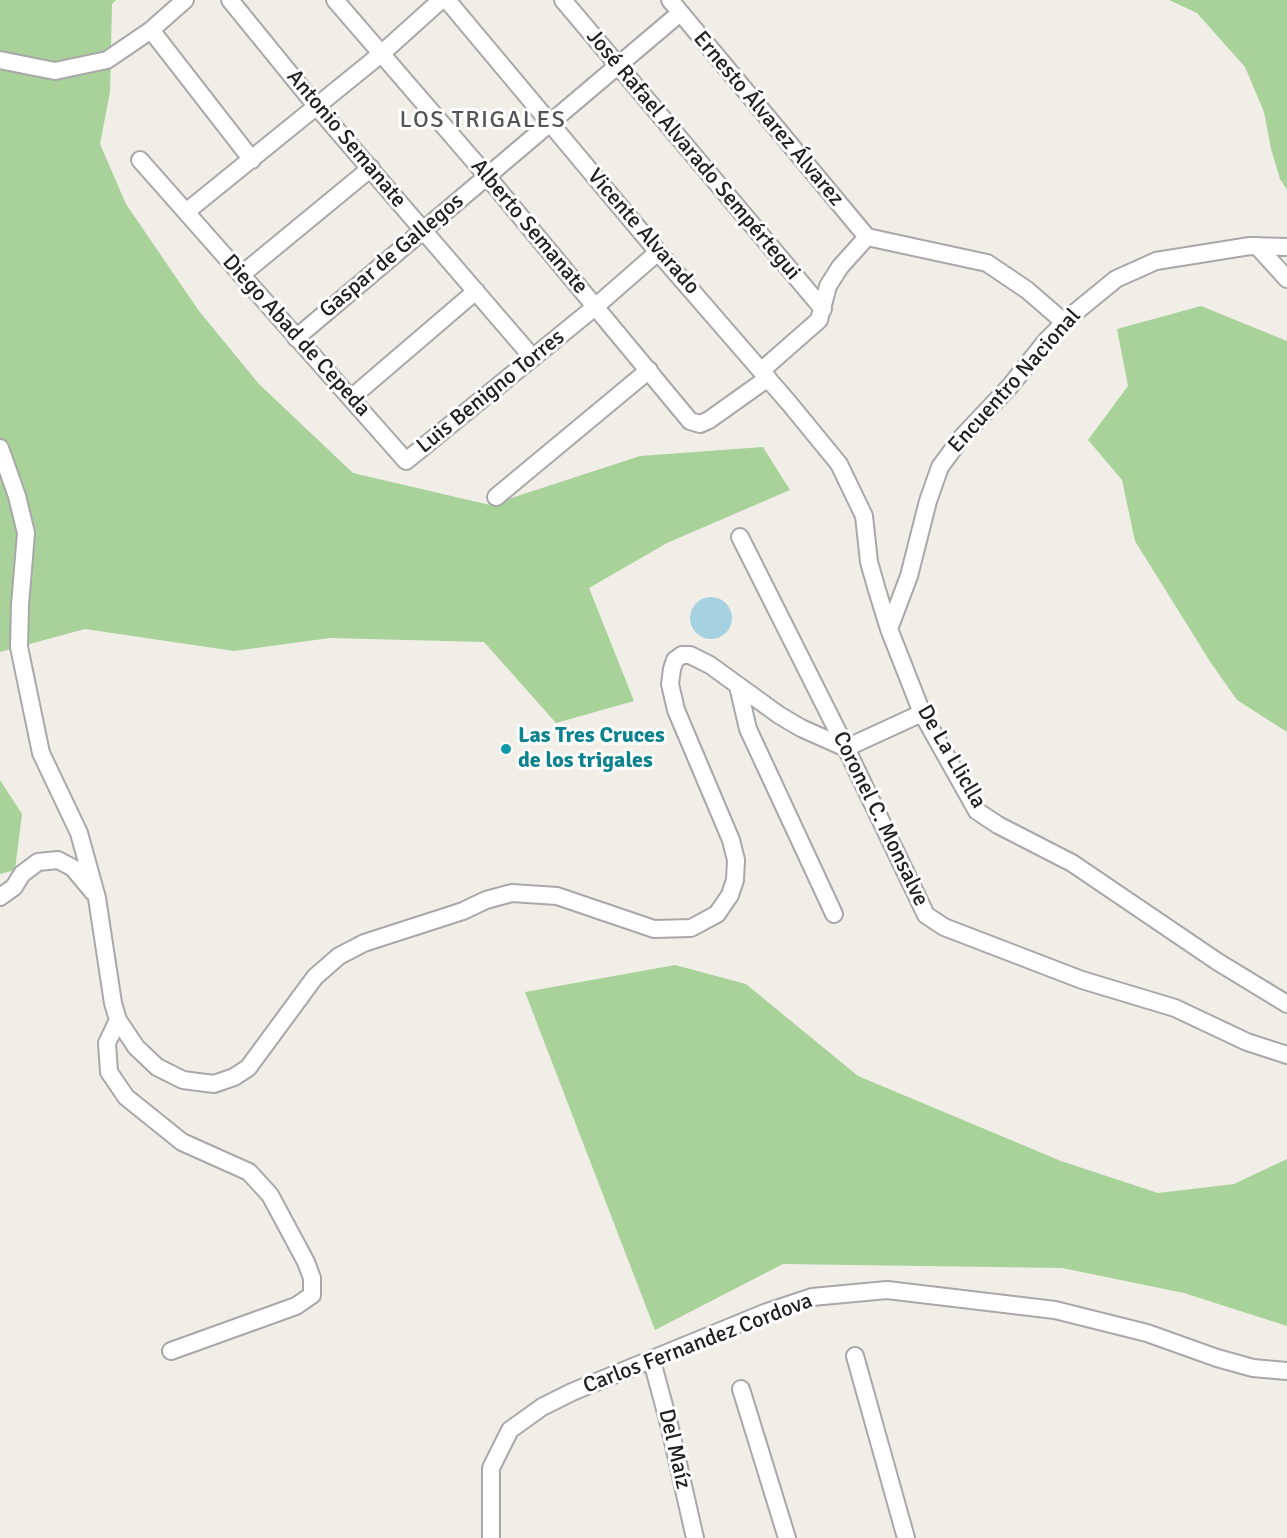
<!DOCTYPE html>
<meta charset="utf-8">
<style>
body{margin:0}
canvas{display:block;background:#f1eee7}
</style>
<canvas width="1287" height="1538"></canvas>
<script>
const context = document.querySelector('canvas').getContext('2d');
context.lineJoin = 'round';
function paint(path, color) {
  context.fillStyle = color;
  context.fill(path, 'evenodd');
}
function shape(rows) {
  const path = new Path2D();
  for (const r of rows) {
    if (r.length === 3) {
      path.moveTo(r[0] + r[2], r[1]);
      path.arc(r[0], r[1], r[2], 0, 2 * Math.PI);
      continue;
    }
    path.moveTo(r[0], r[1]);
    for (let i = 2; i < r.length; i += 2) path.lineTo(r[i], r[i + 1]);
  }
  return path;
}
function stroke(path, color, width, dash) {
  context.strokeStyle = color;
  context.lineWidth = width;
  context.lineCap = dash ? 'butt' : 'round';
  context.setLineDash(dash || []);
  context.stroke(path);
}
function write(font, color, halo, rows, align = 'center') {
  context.font = font + ' Signika,sans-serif';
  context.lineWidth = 6;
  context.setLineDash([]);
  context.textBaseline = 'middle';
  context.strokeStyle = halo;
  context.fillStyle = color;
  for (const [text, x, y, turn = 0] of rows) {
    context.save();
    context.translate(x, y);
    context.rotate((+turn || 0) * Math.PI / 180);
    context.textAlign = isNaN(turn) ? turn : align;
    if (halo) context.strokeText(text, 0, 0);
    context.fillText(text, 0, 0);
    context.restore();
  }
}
paint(shape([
 [0,0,116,0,112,4,110,92,100,144,126,204,199,311,259,384,353,473,490,505,640,456,763,447,790,490,667,543,589,588,634,701,556,723,484,642,330,638,234,651,85,629,0,652],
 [1169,0,1287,0,1287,190,1280,179,1271,149,1264,112,1245,67,1197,13],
 [1201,306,1287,341,1287,732,1237,700,1211,663,1135,541,1122,480,1088,440,1128,386,1117,329],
 [0,780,22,814,15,870,0,874],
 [675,965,746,984,858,1076,1061,1161,1158,1193,1234,1184,1287,1159,1287,1326,1184,1293,1062,1268,783,1264,655,1330,525,992]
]), '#a8d29a');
paint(shape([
 [711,618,21]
]), '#a5d1e1');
const minor = shape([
 [230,0,317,107,533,358],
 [335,0,486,175,690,421,700,424,709,420,768,378],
 [447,0,658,252,789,403,839,464,864,516,869,562,877,590,889,629,922,713,977,811,998,825,1072,863,1218,962,1287,1004],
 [563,0,823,309],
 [670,0,867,237],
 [151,30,252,160],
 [0,60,55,71,107,60,151,30,185,0],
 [140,160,406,461,595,307,658,252],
 [186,212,381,54,441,0],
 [867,237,987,263,1027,290,1064,322],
 [1257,246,1287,279],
 [241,275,371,168],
 [296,338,680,13],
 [762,370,819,320,828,286,840,267,867,237],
 [351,398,476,291],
 [0,448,17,496,26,533,20,605,19,647,41,753,79,833,97,898,113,1003,118,1020,136,1047,157,1067,183,1080,214,1084,234,1077,248,1068,315,977,339,956,364,943,463,911,486,900,512,893,557,896,654,929,691,928,717,914,730,895,735,880,736,860,731,840,676,710,670,684,672,669,675,660,682,655,690,655,710,665,779,715,801,728,846,748],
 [496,497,649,370],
 [740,537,846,748,926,915,944,927,1082,980,1175,1008,1247,1042,1287,1055],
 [889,629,909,576,928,501,940,467,962,437,1011,385,1046,341,1072,315,1116,279,1156,261,1250,246,1287,247],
 [738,686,748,729,834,914],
 [846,748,922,713],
 [0,897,14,887,22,874,38,862,58,860,73,868,93,892],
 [118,1020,107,1043,109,1072,126,1097,182,1142,249,1172,270,1195,306,1262,312,1278,312,1295,296,1306,171,1351],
 [855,1356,906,1538],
 [652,1361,669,1424,695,1538],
 [741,1389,787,1538],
 [491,1538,491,1468,510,1430,542,1407,572,1392,767,1312,812,1297,887,1290,1055,1310,1147,1333,1217,1358,1253,1368,1287,1371]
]);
stroke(minor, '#a8a8a8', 20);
stroke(minor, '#fff', 16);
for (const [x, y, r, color] of [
 [506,749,6,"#0f9aa8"]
]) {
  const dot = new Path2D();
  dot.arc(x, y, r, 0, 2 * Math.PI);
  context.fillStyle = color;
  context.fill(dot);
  stroke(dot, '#fff', 2);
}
write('22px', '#212121', '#fff', [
 ["Ernesto Álvarez Álvarez",768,119,50],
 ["Antonio Semanate",346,139,50],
 ["José Rafael Alvarado Sempértegui",693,155,50],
 ["Alberto Semanate",529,227,50],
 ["Vicente Alvarado",643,232,49],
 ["Gaspar de Gallegos",392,256,-40],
 ["Diego Abad de Cepeda",296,336,48],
 ["Encuentro Nacional",1015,381,-48],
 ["Luis Benigno Torres",491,392,-39],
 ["De La Lliclla",951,757,60],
 ["Coronel C. Monsalve",880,819,64],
 ["Carlos Fernandez Cordova",698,1344,-21],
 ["Del Maíz",674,1449,77]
]);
write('bold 22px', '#0d838f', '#fff', [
 ["Las Tres Cruces",518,736],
 ["de los trigales",518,761]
], 'left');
context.letterSpacing = '1.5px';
write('24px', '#545454', '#fff', [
 ["LOS TRIGALES",483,121]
]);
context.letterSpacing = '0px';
</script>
